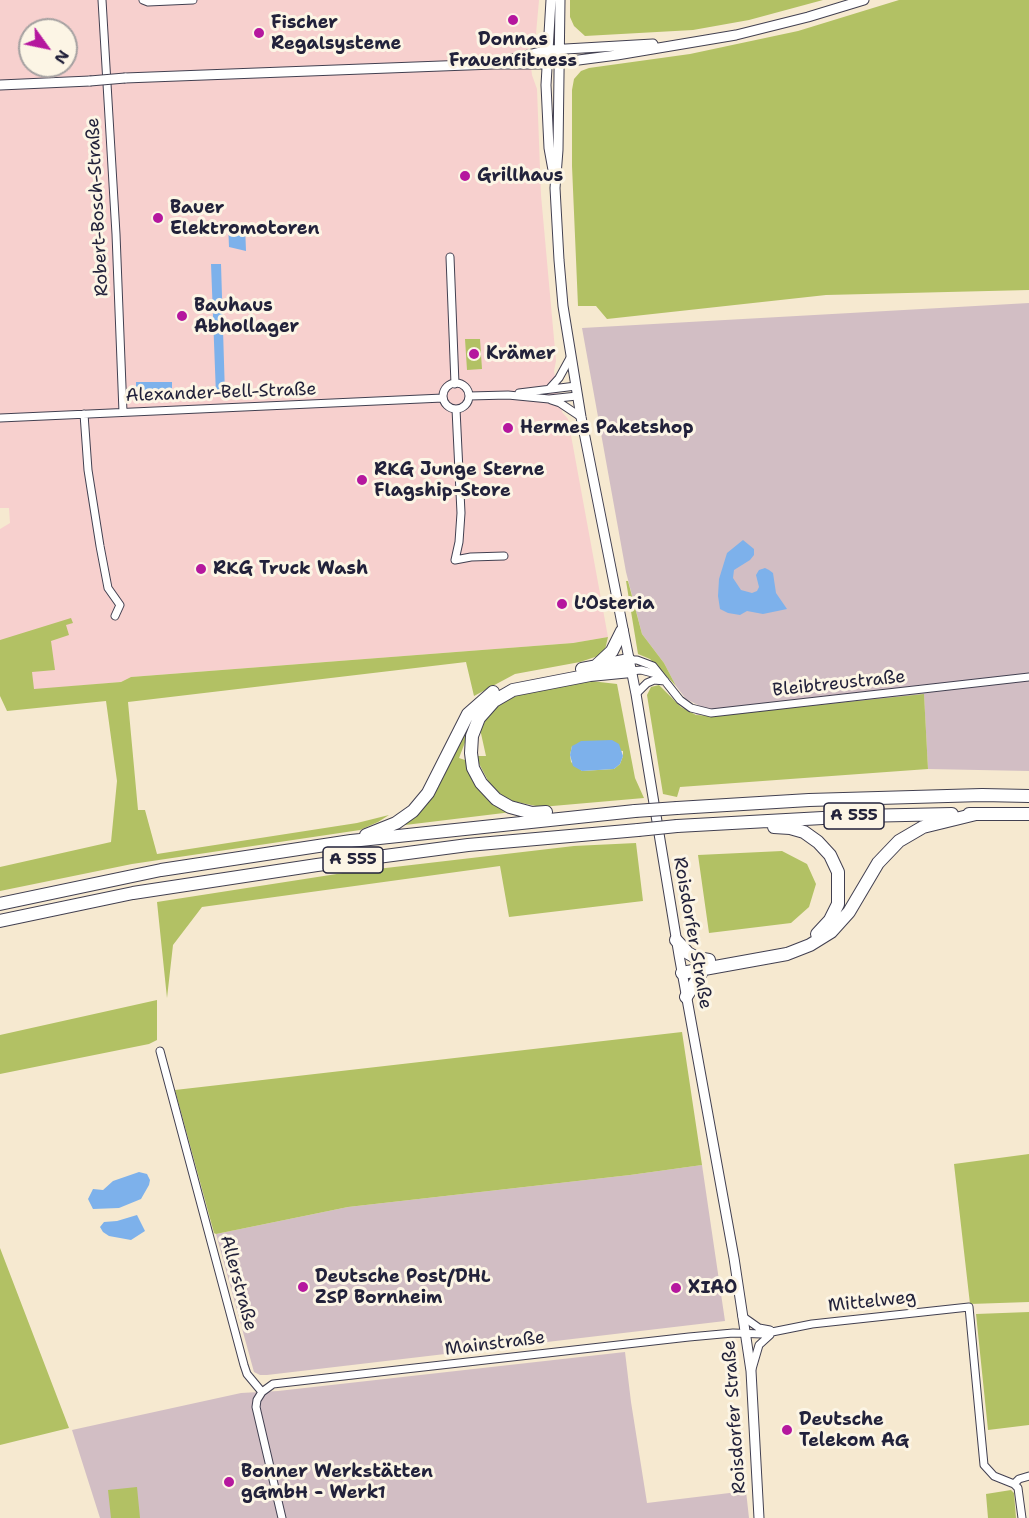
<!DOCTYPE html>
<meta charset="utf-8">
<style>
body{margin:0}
#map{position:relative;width:1029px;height:1518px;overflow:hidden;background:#f6e9d0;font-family:"Shantell Sans",sans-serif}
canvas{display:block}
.north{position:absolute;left:18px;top:18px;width:60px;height:60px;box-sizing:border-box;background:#fcf5e5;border:2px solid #a5a1a1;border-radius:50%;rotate:123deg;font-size:16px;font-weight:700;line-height:24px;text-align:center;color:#22223b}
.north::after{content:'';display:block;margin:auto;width:21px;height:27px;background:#b5179e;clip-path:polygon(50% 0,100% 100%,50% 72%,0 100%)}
</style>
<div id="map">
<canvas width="1029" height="1518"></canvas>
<div class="north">N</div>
</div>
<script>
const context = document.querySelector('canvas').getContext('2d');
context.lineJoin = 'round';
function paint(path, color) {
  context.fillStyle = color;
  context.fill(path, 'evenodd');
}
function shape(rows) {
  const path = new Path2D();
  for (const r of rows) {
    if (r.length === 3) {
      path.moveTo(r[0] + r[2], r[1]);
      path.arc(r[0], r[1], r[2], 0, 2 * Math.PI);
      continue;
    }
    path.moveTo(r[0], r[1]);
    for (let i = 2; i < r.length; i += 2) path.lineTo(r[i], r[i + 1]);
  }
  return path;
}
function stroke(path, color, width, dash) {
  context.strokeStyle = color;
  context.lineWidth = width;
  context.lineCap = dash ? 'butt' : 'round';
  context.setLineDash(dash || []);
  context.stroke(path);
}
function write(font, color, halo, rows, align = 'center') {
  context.font = font + ' "Shantell Sans",sans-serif';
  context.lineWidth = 6;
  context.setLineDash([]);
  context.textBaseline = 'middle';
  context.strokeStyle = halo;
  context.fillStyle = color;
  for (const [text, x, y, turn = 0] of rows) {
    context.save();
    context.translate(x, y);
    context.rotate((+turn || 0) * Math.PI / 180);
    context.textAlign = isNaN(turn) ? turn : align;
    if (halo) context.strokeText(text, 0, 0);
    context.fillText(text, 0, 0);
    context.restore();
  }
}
paint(shape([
 [0,0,539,0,536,34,528,42,532,75,537,89,541,195,556,361,554,371,562,412,568,419,608,637,573,643,131,677,121,682,20,691,0,649,0,529,10,523,9,508,0,508],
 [30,30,66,30,66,66,30,66]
]), '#f7d0ce');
paint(shape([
 [1029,303,1029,771,928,769,924,695,712,716,696,715,700,706,686,699,676,686,664,663,642,634,626,572,582,328],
 [702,1165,725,1321,267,1375,260,1375,254,1372,216,1234,348,1207,630,1175],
 [625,1352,631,1402,647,1503,746,1491,749,1518,100,1518,72,1430,241,1393,278,1391]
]), '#d2bec4');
paint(shape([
 [570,0,823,0,749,20,693,30,585,36,574,26,570,17],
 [899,0,1029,0,1029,290,826,295,607,319,596,306,578,306,572,166,572,90,574,79,581,71,589,68,690,54,798,31],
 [465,339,480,339,482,369,467,370],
 [626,581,628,581,642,634,664,663,676,686,650,659,638,654],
 [71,618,73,623,66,625,69,635,51,641,55,670,32,672,34,689,121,682,131,677,573,643,608,637,604,654,580,662,515,674,474,696,466,662,128,702,138,810,145,810,157,854,357,823,389,815,378,822,360,830,132,864,0,891,0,867,111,842,117,781,106,701,7,711,0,696,0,640],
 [591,681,617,684,635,778,644,798,541,807,512,801,494,792,475,756,486,756,480,729,495,706,518,695],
 [572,746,623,751,623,756,620,764,614,769,582,771,571,762,570,755],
 [659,685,681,707,696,715,712,716,924,694,928,769,680,787,677,797,663,794,647,695,651,687],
 [477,711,459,758,468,761,512,812,397,826,423,806,444,775,467,725],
 [636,843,643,901,509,917,500,866,202,907,173,945,167,998,157,902,343,873,574,846],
 [782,851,807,864,816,884,809,907,791,923,709,933,698,855],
 [157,1000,157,1040,149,1044,0,1074,0,1035],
 [682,1032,702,1165,630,1175,348,1207,216,1234,214,1233,175,1090],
 [1029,1154,1029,1302,970,1304,954,1164],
 [0,1248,69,1428,0,1445],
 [1029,1312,1029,1425,988,1430,976,1314],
 [137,1487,140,1518,111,1518,108,1490],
 [1011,1490,1014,1493,1016,1518,988,1518,986,1494]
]), '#b2c164');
paint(shape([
 [228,222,245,225,246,251,229,247],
 [211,264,221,264,225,395,216,395],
 [136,382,172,382,172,396,136,396],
 [743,540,754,549,754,555,750,560,734,570,733,578,741,590,752,593,757,591,759,587,756,575,759,570,765,568,769,570,773,573,776,593,787,609,763,614,747,611,740,615,728,613,720,609,718,596,719,579,727,553],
 [612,740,619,744,623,756,620,764,614,769,582,771,573,766,570,755,572,746,576,744,581,741],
 [139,1172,147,1174,150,1180,149,1185,141,1199,119,1208,93,1209,88,1199,93,1189,103,1190,113,1181],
 [137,1215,145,1231,131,1240,109,1236,103,1232,100,1227,104,1222,117,1221]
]), '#7db1eb');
const minor = shape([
 [102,0,116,234,123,412],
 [143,0,148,2,193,0],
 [450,257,455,384],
 [456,396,13],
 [550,388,559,378,570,358],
 [519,393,576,386],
 [469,396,508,395,549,399,577,396],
 [551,400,560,403,581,417],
 [456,409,461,513,459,542,455,560,471,557,504,556],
 [84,414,88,470,100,546,108,588,120,605,115,616],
 [0,418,443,398],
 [629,660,637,660,653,666,680,700,691,708,711,713,1029,677],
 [631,671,641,670,660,675],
 [636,694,647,683,654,680,665,681],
 [160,1051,244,1365,247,1374,262,1392],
 [742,1316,759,1328,770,1330],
 [752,1369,759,1345,770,1335],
 [1014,1484,1019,1479,1029,1476],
 [282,1518,256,1407,257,1400,262,1392,273,1384,689,1337,733,1333,762,1334,812,1324,969,1307,984,1465,994,1476,1014,1484,1018,1488,1022,1518]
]);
const secondary = shape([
 [551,0,546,85,549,148,553,170],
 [560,0,558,150,555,188,559,260,563,306,581,417,636,694,679,955,734,1258,751,1371,759,1518],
 [500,62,548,50,653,44],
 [125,78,494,64,548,64,617,55,736,35,808,17,864,0],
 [0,85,90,81]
]);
const motorway = shape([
 [597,665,612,651,622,631],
 [582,669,629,660],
 [677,808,809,800,982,795,1029,796],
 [546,812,532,813,510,807,496,799,481,783,473,768,471,753,472,736,479,718,494,701,513,690,590,675,631,671],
 [969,814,1029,814],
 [677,826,859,816,952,814],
 [774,827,790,828,804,832,818,842,830,855,838,872,838,904,830,920,817,934],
 [366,835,396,823,413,811,428,793,468,714,493,692],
 [0,904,161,870,351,841,635,811],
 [0,921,133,893,317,865,468,845,638,830],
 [676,940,688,953,697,958,709,960],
 [682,973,787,954,810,945,831,932,849,912,878,863,899,841,923,827,976,814],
 [686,997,703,970]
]);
stroke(minor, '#424051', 9);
stroke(secondary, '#424051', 11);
stroke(motorway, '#424051', 14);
stroke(minor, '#fff', 7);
stroke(secondary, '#fff', 9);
stroke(motorway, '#fff', 12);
const secondaryBridge = shape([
 [90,81,125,78]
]);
const motorwayBridge = shape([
 [635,811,677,808],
 [638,830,677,826]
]);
stroke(secondaryBridge, '#424051', 11, []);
stroke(motorwayBridge, '#424051', 14, []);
stroke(secondaryBridge, '#fff', 9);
stroke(motorwayBridge, '#fff', 12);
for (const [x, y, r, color] of [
 [513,20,6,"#b5179e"],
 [259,33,6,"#b5179e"],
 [465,176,6,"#b5179e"],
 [158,218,6,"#b5179e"],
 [182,316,6,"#b5179e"],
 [474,354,6,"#b5179e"],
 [508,428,6,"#b5179e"],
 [362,480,6,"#b5179e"],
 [201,569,6,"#b5179e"],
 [562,604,6,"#b5179e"],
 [303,1287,6,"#b5179e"],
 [676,1288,6,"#b5179e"],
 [787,1430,6,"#b5179e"],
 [229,1482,6,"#b5179e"]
]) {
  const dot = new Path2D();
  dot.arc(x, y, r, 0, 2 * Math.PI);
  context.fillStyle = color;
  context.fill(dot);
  stroke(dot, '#fcf5e5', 2);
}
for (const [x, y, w] of [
 [854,816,60],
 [353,860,60]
]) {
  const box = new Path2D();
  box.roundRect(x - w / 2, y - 13, w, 26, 4.5);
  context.fillStyle = '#fcf5e5';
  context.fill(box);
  stroke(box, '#22223b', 1.5);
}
write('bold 16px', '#22223b', null, [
 ["A 555",854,816],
 ["A 555",353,860]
]);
write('bold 18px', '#22223b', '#fcf5e5', [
 ["Fischer",271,23],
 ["Regalsysteme",271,44],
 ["Donnas",513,40,"center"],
 ["Frauenfitness",513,61,"center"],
 ["Grillhaus",477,176],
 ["Bauer",170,208],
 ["Elektromotoren",170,229],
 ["Bauhaus",194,306],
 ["Abhollager",194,327],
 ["Krämer",486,354],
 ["Hermes Paketshop",520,428],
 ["RKG Junge Sterne",374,470],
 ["Flagship-Store",374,491],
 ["RKG Truck Wash",213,569],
 ["L'Osteria",574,604],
 ["Deutsche Post/DHL",315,1277],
 ["ZSP Bornheim",315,1298],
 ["XIAO",688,1288],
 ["Deutsche",799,1420],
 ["Telekom AG",799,1441],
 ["Bonner Werkstätten",241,1472],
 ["gGmbH - Werk1",241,1493]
], 'left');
write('18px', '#22223b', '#fcf5e5', [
 ["Robert-Bosch-Straße",98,207,-93],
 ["Alexander-Bell-Straße",221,393,-2],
 ["Bleibtreustraße",839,684,-6],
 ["Roisdorfer Straße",692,933,80],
 ["Allerstraße",238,1283,75],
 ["Mittelweg",872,1302,-6],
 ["Mainstraße",495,1344,-7],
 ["Roisdorfer Straße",735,1417,-94]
]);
</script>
